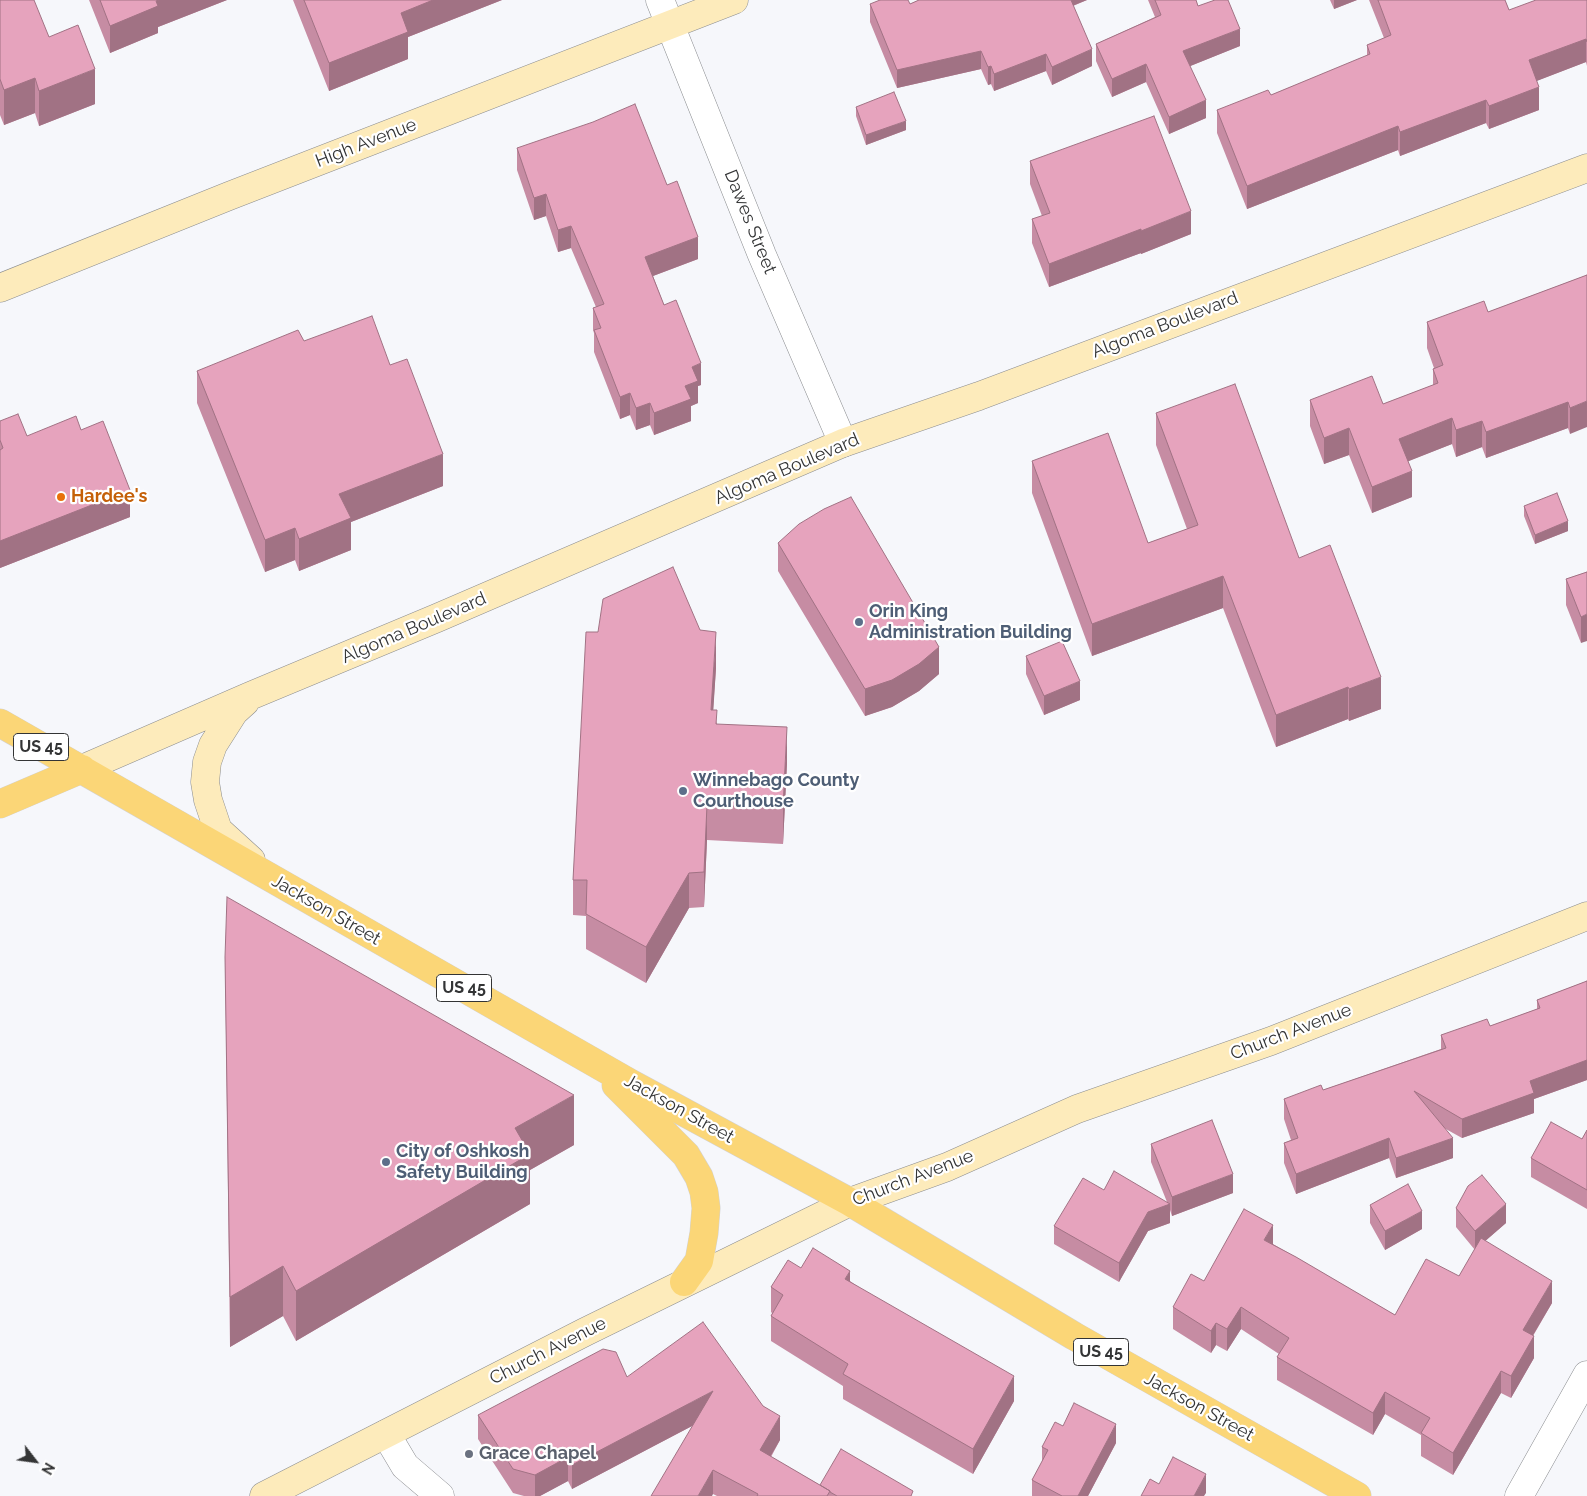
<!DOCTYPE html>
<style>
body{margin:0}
#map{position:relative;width:1587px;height:1496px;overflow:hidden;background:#f6f7fb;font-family:Raleway,sans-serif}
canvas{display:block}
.north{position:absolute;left:10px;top:1436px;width:50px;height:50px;-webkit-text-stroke:4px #fff;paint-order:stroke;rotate:120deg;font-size:14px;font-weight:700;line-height:20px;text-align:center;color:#333435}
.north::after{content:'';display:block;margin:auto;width:18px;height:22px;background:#333435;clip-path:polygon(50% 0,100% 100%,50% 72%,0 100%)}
</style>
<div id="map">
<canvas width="1587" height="1496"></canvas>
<div class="north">N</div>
</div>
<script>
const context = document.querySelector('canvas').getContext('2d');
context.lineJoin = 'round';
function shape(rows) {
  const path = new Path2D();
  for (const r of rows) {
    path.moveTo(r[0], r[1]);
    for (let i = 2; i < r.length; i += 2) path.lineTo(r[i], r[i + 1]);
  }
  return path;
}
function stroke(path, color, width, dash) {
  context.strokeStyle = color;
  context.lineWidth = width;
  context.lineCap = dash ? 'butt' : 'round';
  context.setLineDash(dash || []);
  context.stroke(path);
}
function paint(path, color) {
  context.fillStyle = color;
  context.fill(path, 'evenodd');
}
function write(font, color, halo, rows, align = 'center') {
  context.font = font + ' Raleway,sans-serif';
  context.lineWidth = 4.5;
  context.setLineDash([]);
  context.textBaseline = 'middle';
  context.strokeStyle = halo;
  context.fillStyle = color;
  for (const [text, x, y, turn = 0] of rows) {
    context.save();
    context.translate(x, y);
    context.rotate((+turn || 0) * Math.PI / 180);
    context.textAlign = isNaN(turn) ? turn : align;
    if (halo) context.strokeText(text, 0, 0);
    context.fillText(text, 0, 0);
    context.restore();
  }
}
const street = shape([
 [660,0,762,255,843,443],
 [386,1434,405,1466,440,1496],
 [1519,1496,1587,1375]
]);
const secondary = shape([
 [0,288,229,196,734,0],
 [245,702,234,712,213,745,207,762,205,782,208,800,218,830,251,860],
 [82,769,250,696,437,618,843,443,979,396,1587,168],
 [264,1496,585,1332,850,1202,947,1167,1077,1109,1271,1041,1587,916]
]);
const primary = shape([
 [0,723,630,1083,850,1202,1074,1336,1357,1496],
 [0,804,82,769],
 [616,1085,686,1155,699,1177,704,1192,706,1208,704,1233,699,1261,684,1282]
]);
stroke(street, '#8b8d90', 29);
stroke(secondary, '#8b8d90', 29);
stroke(primary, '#d2d2d3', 29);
stroke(street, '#fff', 28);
stroke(secondary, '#fdebbb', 28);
stroke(primary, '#fbd677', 28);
paint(shape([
 [0,0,49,37,95,104,39,126,35,113,4,125,0,115],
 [89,0,227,0,158,27,158,33,110,53],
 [293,0,502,0,408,37,408,59,329,91],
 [919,0,1087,0,1073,6,1092,66,1052,85,1046,71,994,91,991,84,988,85,981,69,897,88,870,22,870,4,910,4],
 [1148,0,1196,0,1198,6,1240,46,1190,66,1206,118,1169,134,1146,82,1112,97,1096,61,1096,44,1155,17],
 [1330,0,1357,0,1334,9],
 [1369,0,1505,0,1509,10,1587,0,1587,66,1586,62,1536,81,1539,110,1489,129,1486,123,1400,156,1398,150,1247,209,1217,133,1217,110,1271,95,1367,56,1367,45,1384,38],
 [856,107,906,130,866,145,856,116],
 [517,148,667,185,698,259,653,276,664,305,701,385,698,386,698,403,691,406,691,421,654,435,650,425,636,430,630,415,620,419,594,352,594,333,593,330,593,308,596,307,571,248,558,252,546,216,534,220,517,170],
 [1030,161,1191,234,1141,254,1141,253,1049,287,1032,243,1032,219,1042,216,1030,184],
 [1587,275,1570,434,1568,428,1486,458,1482,447,1456,457,1452,444,1408,461,1412,497,1372,513,1349,455,1324,464,1310,426,1310,400,1383,404,1433,385,1433,369,1434,368,1427,348,1427,322,1488,312],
 [390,365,443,486,351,522,351,550,299,571,295,560,265,572,197,403,197,371],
 [1156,413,1299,558,1381,709,1349,721,1348,719,1276,747,1223,608,1092,656,1032,493,1032,461,1148,543,1187,529,1156,445],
 [0,421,27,436,81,430,130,517,0,568],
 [1524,506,1568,531,1535,544,1524,516],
 [778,543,939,674,919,691,892,707,865,716,778,571],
 [1587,572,1581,643,1566,605,1566,579],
 [598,632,716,668,713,710,717,724,787,763,783,844,707,840,704,907,689,908,646,983,586,949,586,916,573,915,573,880],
 [1026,656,1080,700,1044,715,1026,674],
 [225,957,574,1145,530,1170,530,1204,296,1341,283,1316,230,1347],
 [1587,981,1587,1080,1534,1099,1534,1113,1462,1138,1444,1128,1453,1158,1396,1178,1389,1158,1296,1194,1284,1163,1284,1143,1291,1140,1284,1119,1284,1099,1323,1090,1441,1049,1441,1035,1490,1026,1537,1009,1537,1000],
 [1587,1130,1587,1209,1531,1177,1531,1158,1582,1139],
 [1151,1144,1233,1193,1172,1216,1170,1210,1170,1223,1148,1231,1119,1282,1054,1244,1054,1226,1104,1190,1167,1202,1151,1162],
 [1370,1205,1422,1229,1385,1250,1370,1223],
 [1456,1208,1506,1223,1485,1241,1552,1303,1533,1336,1534,1358,1511,1398,1501,1393,1453,1475,1421,1456,1421,1435,1385,1414,1373,1435,1277,1380,1277,1357,1279,1354,1241,1329,1227,1351,1216,1345,1211,1353,1173,1329,1173,1307,1204,1281,1273,1244,1395,1315,1459,1276,1475,1250,1456,1227],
 [801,1268,850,1281,1014,1401,973,1474,843,1399,843,1386,771,1341,771,1316,772,1313,771,1312,771,1287],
 [627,1377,780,1440,771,1457,820,1485,913,1496,717,1496,713,1494,692,1426,572,1489,568,1481,540,1496,524,1496,513,1493,478,1439,478,1415],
 [1063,1426,1116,1443,1088,1496,1032,1496,1032,1480,1042,1462,1042,1447]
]), '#c68ca3');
paint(shape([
 [159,0,227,0,158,27,158,33,110,53,110,26],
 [433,0,502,0,408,37,408,59,329,91,329,63,401,13],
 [1067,0,1087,0,1067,8],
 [1334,0,1357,0,1334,9],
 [1240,29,1240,46,1183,69,1183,51],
 [1586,39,1586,62,1529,84,1529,60],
 [1092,49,1092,66,1052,85,1052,67],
 [981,51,981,69,897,88,897,70],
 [1046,54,1046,71,994,91,994,74],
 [1146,64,1146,82,1112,97,1112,79],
 [991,66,991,84,988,85,988,67],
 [95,69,95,104,39,126,39,91],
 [35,78,35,113,4,125,4,90],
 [1539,87,1539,110,1489,129,1489,106],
 [1206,100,1206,118,1169,134,1169,117],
 [1486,100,1486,123,1400,156,1400,132],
 [906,121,906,130,866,145,866,135],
 [1398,126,1398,150,1247,209,1247,186],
 [546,194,546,216,534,220,534,198],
 [1191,211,1191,234,1141,254,1141,231],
 [571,226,571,248,558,252,558,230],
 [1141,229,1141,253,1049,287,1049,264],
 [698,237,698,259,645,279,645,257],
 [701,363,701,385,698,386,698,403,691,406,691,421,654,435,654,413,685,386,692,367],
 [630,393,630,415,620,419,620,397],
 [1587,401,1587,427,1570,434,1570,408],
 [1568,402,1568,428,1486,458,1486,432],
 [650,403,650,425,636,430,636,408],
 [1452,418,1452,444,1399,465,1399,439],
 [1482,421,1482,447,1456,457,1456,430],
 [1349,428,1349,455,1324,464,1324,438],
 [443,454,443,486,351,522,351,550,299,571,299,539,339,494],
 [1412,471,1412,497,1372,513,1372,487],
 [130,490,130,517,0,568,0,541],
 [1568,521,1568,531,1535,544,1535,535],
 [295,528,295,560,265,572,265,540],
 [1223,576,1223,608,1092,656,1092,624],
 [1587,614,1587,641,1581,643,1581,617],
 [716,632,716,668,711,746,711,710],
 [939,647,939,674,919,691,892,707,865,716,865,689],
 [1381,677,1381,709,1349,721,1349,689],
 [1080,681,1080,700,1044,715,1044,696],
 [1348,687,1348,719,1276,747,1276,715],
 [787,727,787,763,783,844,783,808],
 [707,805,707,840,704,907,704,872],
 [689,873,689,908,646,983,646,947],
 [1587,1060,1587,1080,1534,1099,1534,1113,1462,1138,1462,1119,1530,1081],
 [574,1095,574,1145,530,1170,530,1204,296,1341,296,1291,515,1128],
 [1389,1138,1389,1158,1296,1194,1296,1174],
 [1453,1138,1453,1158,1396,1178,1396,1158],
 [1233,1174,1233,1193,1172,1216,1172,1197],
 [1170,1204,1170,1223,1148,1231,1119,1282,1119,1263,1148,1212],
 [1506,1204,1506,1223,1475,1250,1475,1231],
 [1422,1211,1422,1229,1385,1250,1385,1231],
 [1273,1225,1273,1247,1264,1240],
 [283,1266,283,1316,230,1347,230,1297],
 [850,1271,850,1296,845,1279],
 [1552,1281,1552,1303,1523,1352,1523,1330],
 [1241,1307,1241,1329,1227,1351,1227,1329],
 [1216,1323,1216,1345,1211,1353,1211,1331],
 [1534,1336,1534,1358,1511,1398,1511,1376],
 [1501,1371,1501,1393,1453,1475,1453,1453],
 [1014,1376,1014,1401,973,1474,973,1449],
 [713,1391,713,1415,572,1489,572,1465],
 [1385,1392,1385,1414,1373,1435,1373,1413],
 [780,1416,780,1440,760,1474,760,1450],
 [1116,1424,1116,1443,1088,1496,1078,1496],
 [568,1457,568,1481,540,1496,535,1496,535,1475],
 [713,1470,713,1494,712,1496,698,1496],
 [1206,1474,1206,1493,1204,1496,1194,1496]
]), '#a17284');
const building = shape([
 [0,0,34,0,49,37,78,25,95,69,39,91,35,78,4,90,0,79,0,0],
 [100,0,159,0,156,1,158,6,110,26,100,0],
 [304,0,433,0,401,13,408,32,329,63,304,0],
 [880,0,908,0,910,4,919,0,1071,0,1092,49,1052,67,1046,54,994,74,991,66,988,67,981,51,897,70,870,4,880,0],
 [1155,0,1196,0,1198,6,1215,0,1228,0,1240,29,1183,51,1206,100,1169,117,1146,64,1112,79,1096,44,1161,15,1155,0],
 [1378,0,1505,0,1509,10,1536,0,1587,0,1587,42,1586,39,1529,60,1539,87,1489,106,1486,100,1400,132,1398,126,1247,186,1217,110,1268,90,1271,95,1370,54,1367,45,1391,35,1378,0],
 [894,92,906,121,866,135,856,107,894,92],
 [635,104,667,185,677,181,698,237,645,257,664,305,676,300,701,363,692,367,698,381,685,386,691,399,654,413,650,403,636,408,630,393,620,397,594,330,601,328,593,308,604,304,571,226,558,230,546,194,534,198,517,148,593,122,635,104],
 [1154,116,1191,211,1141,231,1141,229,1049,264,1032,219,1050,213,1030,161,1154,116],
 [1587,275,1587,401,1570,408,1568,402,1486,432,1482,421,1456,430,1452,418,1399,439,1412,471,1372,487,1349,428,1324,438,1310,400,1372,376,1383,404,1438,383,1433,369,1443,365,1427,322,1484,301,1488,312,1587,275],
 [372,316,390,365,407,359,443,454,339,494,351,518,299,539,295,528,265,540,197,371,298,330,304,341,372,316],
 [1235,384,1299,558,1330,545,1381,677,1349,689,1348,687,1276,715,1223,576,1092,624,1032,461,1108,433,1148,543,1198,525,1156,413,1235,384],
 [18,414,27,436,76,416,81,430,103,421,130,490,0,541,0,450,3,448,0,440,0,421,18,414],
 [1557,493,1568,521,1535,535,1524,506,1557,493],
 [851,497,939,647,919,664,892,680,865,689,778,543,799,524,824,509,851,497],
 [673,567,700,630,716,632,711,710,717,710,716,724,787,727,783,808,707,805,704,872,689,873,646,947,586,914,587,880,573,880,586,632,598,632,603,599,673,567],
 [1587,572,1587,614,1581,617,1566,579,1587,572],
 [1062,641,1080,681,1044,696,1026,656,1062,641],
 [227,897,574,1095,515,1128,530,1154,296,1291,283,1266,230,1297,225,957,227,897],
 [1587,981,1587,1060,1530,1081,1534,1093,1462,1119,1414,1091,1453,1138,1396,1158,1389,1138,1296,1174,1284,1143,1298,1138,1284,1099,1321,1085,1323,1090,1446,1048,1441,1035,1487,1019,1490,1026,1540,1008,1537,1000,1587,981],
 [1212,1120,1233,1174,1172,1197,1151,1144,1212,1120],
 [1551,1122,1582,1139,1587,1130,1587,1190,1531,1158,1551,1122],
 [1114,1171,1170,1204,1148,1212,1119,1263,1054,1226,1083,1178,1104,1190,1114,1171],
 [1482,1175,1506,1204,1475,1231,1456,1208,1468,1186,1482,1175],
 [1408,1184,1422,1211,1385,1231,1370,1205,1408,1184],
 [1244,1209,1273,1225,1264,1240,1296,1257,1395,1315,1426,1259,1459,1276,1481,1238,1552,1281,1523,1330,1534,1336,1511,1376,1501,1371,1453,1453,1421,1433,1430,1418,1385,1392,1373,1413,1277,1357,1289,1338,1241,1307,1227,1329,1216,1323,1211,1331,1173,1307,1191,1274,1204,1281,1244,1209],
 [813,1248,850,1271,845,1279,1014,1376,973,1449,843,1374,848,1364,771,1316,783,1295,771,1287,788,1260,801,1268,813,1248],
 [703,1322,763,1406,780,1416,760,1450,830,1491,827,1496,757,1496,758,1494,713,1470,698,1496,651,1496,713,1391,572,1465,568,1457,535,1475,513,1469,478,1415,603,1349,616,1352,627,1377,703,1322],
 [1074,1403,1116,1424,1078,1496,1062,1496,1032,1480,1048,1450,1042,1447,1055,1422,1063,1426,1074,1403],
 [841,1449,913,1491,911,1496,837,1496,830,1492,830,1491,820,1485,841,1449],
 [1173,1457,1206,1474,1194,1496,1141,1496,1150,1479,1159,1484,1173,1457]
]);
paint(building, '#e6a3bd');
stroke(building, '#a17284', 1);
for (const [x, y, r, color] of [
 [61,497,5,"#e8710a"],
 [859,622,5,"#5c6f8a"],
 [683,791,5,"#5c6f8a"],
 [386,1162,5,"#5c6f8a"],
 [469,1454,5,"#6b7280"]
]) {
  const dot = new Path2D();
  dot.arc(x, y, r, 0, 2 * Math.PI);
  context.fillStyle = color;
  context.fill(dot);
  stroke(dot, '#fff', 2);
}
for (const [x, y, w] of [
 [41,747,55],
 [464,988,55],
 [1101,1352,55]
]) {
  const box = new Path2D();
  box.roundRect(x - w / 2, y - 13.5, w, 27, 4);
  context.fillStyle = '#fff';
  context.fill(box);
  stroke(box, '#333435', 1);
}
write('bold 16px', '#333435', null, [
 ["US 45",41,747],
 ["US 45",464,988],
 ["US 45",1101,1352]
]);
write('18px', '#333435', '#fff', [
 ["High Avenue",366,143,-21],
 ["Dawes Street",750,222,68],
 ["Algoma Boulevard",1165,325,-21],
 ["Algoma Boulevard",787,469,-23],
 ["Algoma Boulevard",414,628,-23],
 ["Jackson Street",326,910,30],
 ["Church Avenue",1291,1032,-21],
 ["Jackson Street",679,1109,29],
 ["Church Avenue",913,1178,-21],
 ["Church Avenue",548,1351,-27],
 ["Jackson Street",1199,1407,29]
]);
write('bold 18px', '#c56008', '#fff', [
 ["Hardee's",71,497]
], 'left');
write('bold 18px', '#4e5e75', '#fff', [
 ["Orin King",869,612],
 ["Administration Building",869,633],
 ["Winnebago County",693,781],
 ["Courthouse",693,802],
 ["City of Oshkosh",396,1152],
 ["Safety Building",396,1173]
], 'left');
write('bold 18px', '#5b616d', '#fff', [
 ["Grace Chapel",479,1454]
], 'left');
</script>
